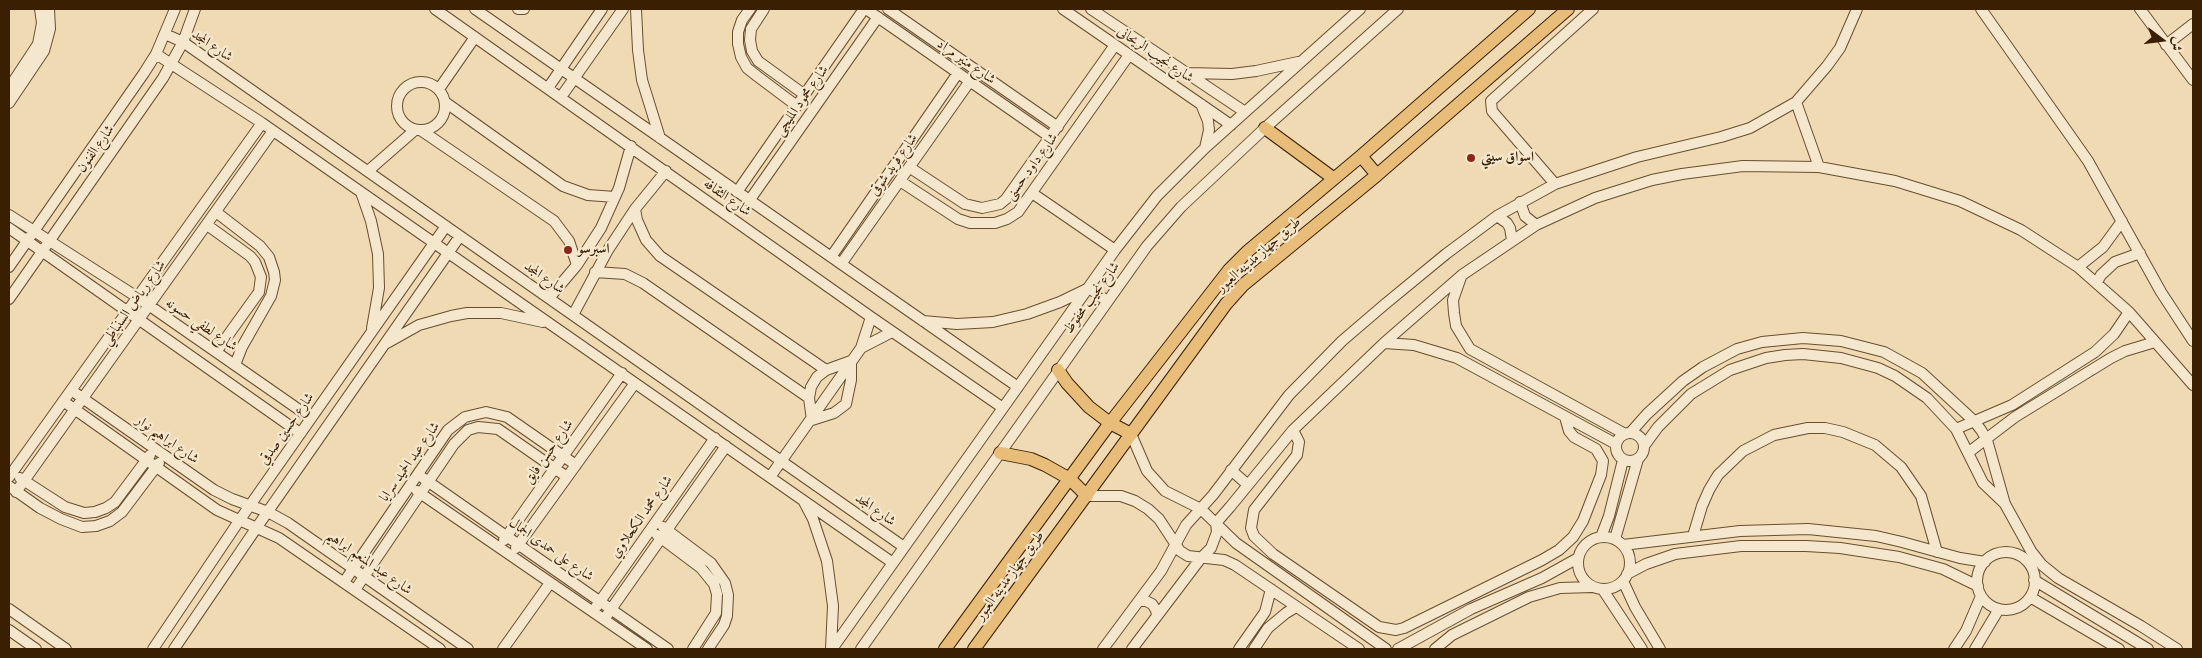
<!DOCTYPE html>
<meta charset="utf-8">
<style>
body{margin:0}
#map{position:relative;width:2202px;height:658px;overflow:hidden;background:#f0dab3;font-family:"IM FELL Great Primer",Amiri,serif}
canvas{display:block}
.frame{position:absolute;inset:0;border:10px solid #3b1f02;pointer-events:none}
.north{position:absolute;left:2137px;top:15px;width:50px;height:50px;-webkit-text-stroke:4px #f5e7ce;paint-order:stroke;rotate:105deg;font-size:14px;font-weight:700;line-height:20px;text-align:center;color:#3b1f02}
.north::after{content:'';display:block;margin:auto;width:18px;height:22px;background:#3b1f02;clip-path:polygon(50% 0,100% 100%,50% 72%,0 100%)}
</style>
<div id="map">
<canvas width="2202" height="658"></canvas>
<div class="frame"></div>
<div class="north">ش</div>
</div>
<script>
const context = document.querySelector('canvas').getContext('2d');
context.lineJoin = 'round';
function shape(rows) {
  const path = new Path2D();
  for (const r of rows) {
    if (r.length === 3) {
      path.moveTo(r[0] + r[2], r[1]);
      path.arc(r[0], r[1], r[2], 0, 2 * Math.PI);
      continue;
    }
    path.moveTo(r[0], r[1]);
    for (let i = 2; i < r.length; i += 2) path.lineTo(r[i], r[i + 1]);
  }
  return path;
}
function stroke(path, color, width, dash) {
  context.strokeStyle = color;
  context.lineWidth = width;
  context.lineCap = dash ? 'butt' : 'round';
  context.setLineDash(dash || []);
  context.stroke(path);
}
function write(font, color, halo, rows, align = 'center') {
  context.font = font + ' "IM FELL Great Primer",Amiri,serif';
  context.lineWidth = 4.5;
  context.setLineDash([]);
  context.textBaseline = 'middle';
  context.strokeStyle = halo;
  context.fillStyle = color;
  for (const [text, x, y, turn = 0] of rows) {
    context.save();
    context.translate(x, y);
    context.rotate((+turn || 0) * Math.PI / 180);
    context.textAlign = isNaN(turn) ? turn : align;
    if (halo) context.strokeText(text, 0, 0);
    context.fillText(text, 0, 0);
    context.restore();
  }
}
const minor = shape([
 [435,9,871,317,1003,408],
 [475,9,1018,387],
 [518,9,524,9],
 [636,9,638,50,642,80,660,138],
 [750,9,742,20,738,32,738,44,741,57,747,68,757,76,797,106],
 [764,9,751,29,750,40,752,51,758,61,805,95],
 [866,9,1050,137],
 [888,9,1058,127],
 [1063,9,1231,125],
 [1091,9,1245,112],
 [1981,9,2088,161,2161,292,2193,341],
 [2140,9,2193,80],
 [165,34,183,42,904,547],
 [2166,45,2193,24],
 [156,54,262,123,893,563],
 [1186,73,1232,74,1256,71,1298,62],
 [421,106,24],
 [9,88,38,44,42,23,40,9],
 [548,88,602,9],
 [439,89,475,37],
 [561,97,623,9],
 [445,102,563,186,588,195,615,197],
 [1796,102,1819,167],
 [9,103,44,51,50,29,49,9],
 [1201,104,1208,121,1209,130,1205,148],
 [422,131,554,221,569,241,577,265],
 [909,167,965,204,982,208,1000,204,1006,199,1115,45],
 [368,171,415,130],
 [900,181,958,219,970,223,995,223,1007,219,1018,212,1129,55],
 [1555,184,1492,111,1491,101,1593,9],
 [361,192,371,221,378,254,379,288,372,328],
 [737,192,864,9],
 [1032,193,1115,250],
 [749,201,878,17],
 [1520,202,1525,216,1536,225],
 [635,209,637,220,646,240,660,256,826,370],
 [216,212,260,246,269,257,274,272,275,280,271,296,242,347,235,365],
 [9,215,137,297,311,418],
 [1497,216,1507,223,1510,228,1512,240],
 [207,225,250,256,255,262,261,277,259,292,216,352],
 [9,228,300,433],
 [831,257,958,73],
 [841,264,970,81],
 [9,267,144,73,156,54,175,9],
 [2078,267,2103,247,2122,221],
 [595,272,625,274,643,283,809,398],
 [1461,277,1453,300,1454,313,1456,326,1470,349,1625,434],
 [2097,282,2101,275,2115,262,2140,253],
 [549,298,577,265,601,228,619,188,631,146],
 [9,299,163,78,183,42,195,9],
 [573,315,608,250,635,209,666,171],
 [923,321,957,324,993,322,1027,314,1060,302,1089,288,1107,301],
 [387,343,419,325,451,316,467,313,501,313,543,322],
 [1384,343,1414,345,1457,358,1616,444],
 [861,348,892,332],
 [851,361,851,380,846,404,834,413,812,420,809,398,811,387,817,377,826,370,851,361],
 [71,390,214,490,232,499,268,512,288,523,468,649],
 [63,401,217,510,279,538,440,649],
 [1956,429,2012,405,2095,352,2114,334,2129,312],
 [1293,430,1299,442,1297,455,1254,510,1251,528,1254,536,1273,554,1379,627,1396,630,1404,628,1542,560,1559,550,1573,537,1583,521,1601,475,1603,461,1596,449,1574,437,1569,431,1565,417],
 [1631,432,1647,414,1683,381,1703,367,1737,349,1762,342,1803,338,1841,341,1884,352,1922,373,1974,421,1981,430,1987,440,2005,504,2031,551,2042,565,2058,578,2141,626,2177,649],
 [1630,447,14],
 [1131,434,1147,471,1165,491,1201,509,1236,543,1386,649],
 [1644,446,1658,427,1691,394,1730,370,1766,358,1785,355,1803,354,1841,358,1878,368,1895,376,1927,398,1956,429,1983,483,2005,504],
 [1969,452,2015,417,2111,358,2125,351,2155,342],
 [1231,470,1248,485],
 [9,477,262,123],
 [770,477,861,348,871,317],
 [20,478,65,507,84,513,95,512,106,508,115,502,150,455],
 [423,478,668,649],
 [9,486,40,508,61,519,82,527,96,526,110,521,122,512,159,463],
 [417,491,647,649],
 [16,492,273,131],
 [1087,496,1121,496,1135,501,1148,509,1159,519,1180,551,1188,556,1224,560,1235,565,1359,649],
 [804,502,813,519,827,561,833,606,831,649],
 [663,527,711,563,725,583,728,595,727,616,724,625,708,649],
 [657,535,701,568,714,584,717,594,716,613,693,649],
 [1693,536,1702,506,1709,490,1718,475,1743,451,1774,435,1808,428,1825,428,1843,432,1875,445,1901,467,1921,496,1937,552],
 [1604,563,26],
 [1601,537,1609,516,1623,460],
 [1615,539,1638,459],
 [504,540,622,373],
 [1623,545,1740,531,1808,529,1876,536,1902,542,1960,558,1985,562],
 [516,548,635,383],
 [2006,581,29],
 [1627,574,1646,564,1675,554,1741,546,1806,546,1840,548,1899,557,1943,569,1978,586],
 [2034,580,2148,649],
 [1623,581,1635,607,1660,649],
 [344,582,448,430,465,417,486,412,507,417,576,465],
 [355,590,454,444,468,430,478,427,498,429,567,477],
 [1603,590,1642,649],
 [2030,597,2119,649],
 [1139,601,1146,601,1152,604,1156,610,1157,616],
 [596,607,715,438],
 [9,609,66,649],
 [607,615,726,446],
 [9,630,36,649],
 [153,649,239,521,446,226],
 [174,649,257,527,460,236],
 [503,649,550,583],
 [832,649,1115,250,1157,196,1205,148,1360,9],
 [861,649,1147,246,1181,207,1265,128,1398,9],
 [1103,649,1161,571,1186,525,1213,495,1289,395,1342,341,1384,305,1446,254,1497,216,1555,184,1637,157,1721,137,1750,128,1796,102,1827,66,1840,48,1857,9],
 [1132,649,1201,558,1211,548,1217,532,1216,523,1230,507,1293,430,1384,343,1462,275,1536,225,1595,198,1652,180,1682,174,1743,166,1819,167,1895,181,1960,201,2021,230,2078,267,2129,312,2193,385],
 [1239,649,1265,612,1271,589],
 [1254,649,1268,628,1286,613,1296,607],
 [1398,649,1471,609,1542,578,1578,558],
 [1435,649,1452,635,1529,597,1560,588,1592,587],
 [1954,649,1966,631,1981,596],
 [1975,649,1999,609]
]);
const major = shape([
 [1265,128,1333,178],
 [1361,156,1377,175],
 [1058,370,1067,383,1089,407,1110,423,1131,434],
 [1000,453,1031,459,1045,465,1070,479,1087,496],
 [945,649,1110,423,1229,270,1248,251,1361,156,1529,9],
 [974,649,1226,304,1243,285,1377,175,1568,9]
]);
stroke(minor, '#684e2e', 12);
stroke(major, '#3b1f02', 14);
stroke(minor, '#f5e7ce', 10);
stroke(major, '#e8bd7a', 12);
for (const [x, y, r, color] of [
 [1471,158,5,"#8f2418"],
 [568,250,5,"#8f2418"]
]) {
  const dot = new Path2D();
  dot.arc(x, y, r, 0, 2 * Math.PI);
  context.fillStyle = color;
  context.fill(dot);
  stroke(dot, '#f5e7ce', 2);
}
write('14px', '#3b1f02', '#f5e7ce', [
 ["شارع المجد",212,46,34],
 ["شارع نجيب الريحانى",1155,55,34],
 ["شارع منير مراد",966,62,35],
 ["شارع محمود المليجى",802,101,-55],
 ["شارع الفنون",96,149,-55],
 ["شارع فريد شوقى",894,165,-55],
 ["شارع داود حسنى",1032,167,-54],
 ["شارع الثقافه",727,198,35],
 ["طريق جهاز مدينه العبور",1259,255,-41],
 ["شارع المجد",544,278,35],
 ["شارع نجيب محفوظ",1092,298,-54],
 ["شارع رياض السنباطي",134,303,-55],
 ["شارع لطفي حسونه",201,325,34],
 ["شارع حسين صدقي",287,429,-55],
 ["شارع ابراهيم نوار",167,440,35],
 ["شارع حسن فايق",549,452,-55],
 ["شارع عبد الحميد سرايا",410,462,-55],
 ["شارع المجد",875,510,35],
 ["شارع محمد الكحلاوي",642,517,-55],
 ["شارع على حمدى الجمال",551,550,35],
 ["شارع عبد المنعم ابراهيم",369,563,35],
 ["طريق جهاز مدينه العبور",1010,576,-54]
]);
write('bold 14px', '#3b1f02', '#f5e7ce', [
 ["اسواق سيتي",1481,158],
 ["اسبرسو",578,250]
], 'left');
</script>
